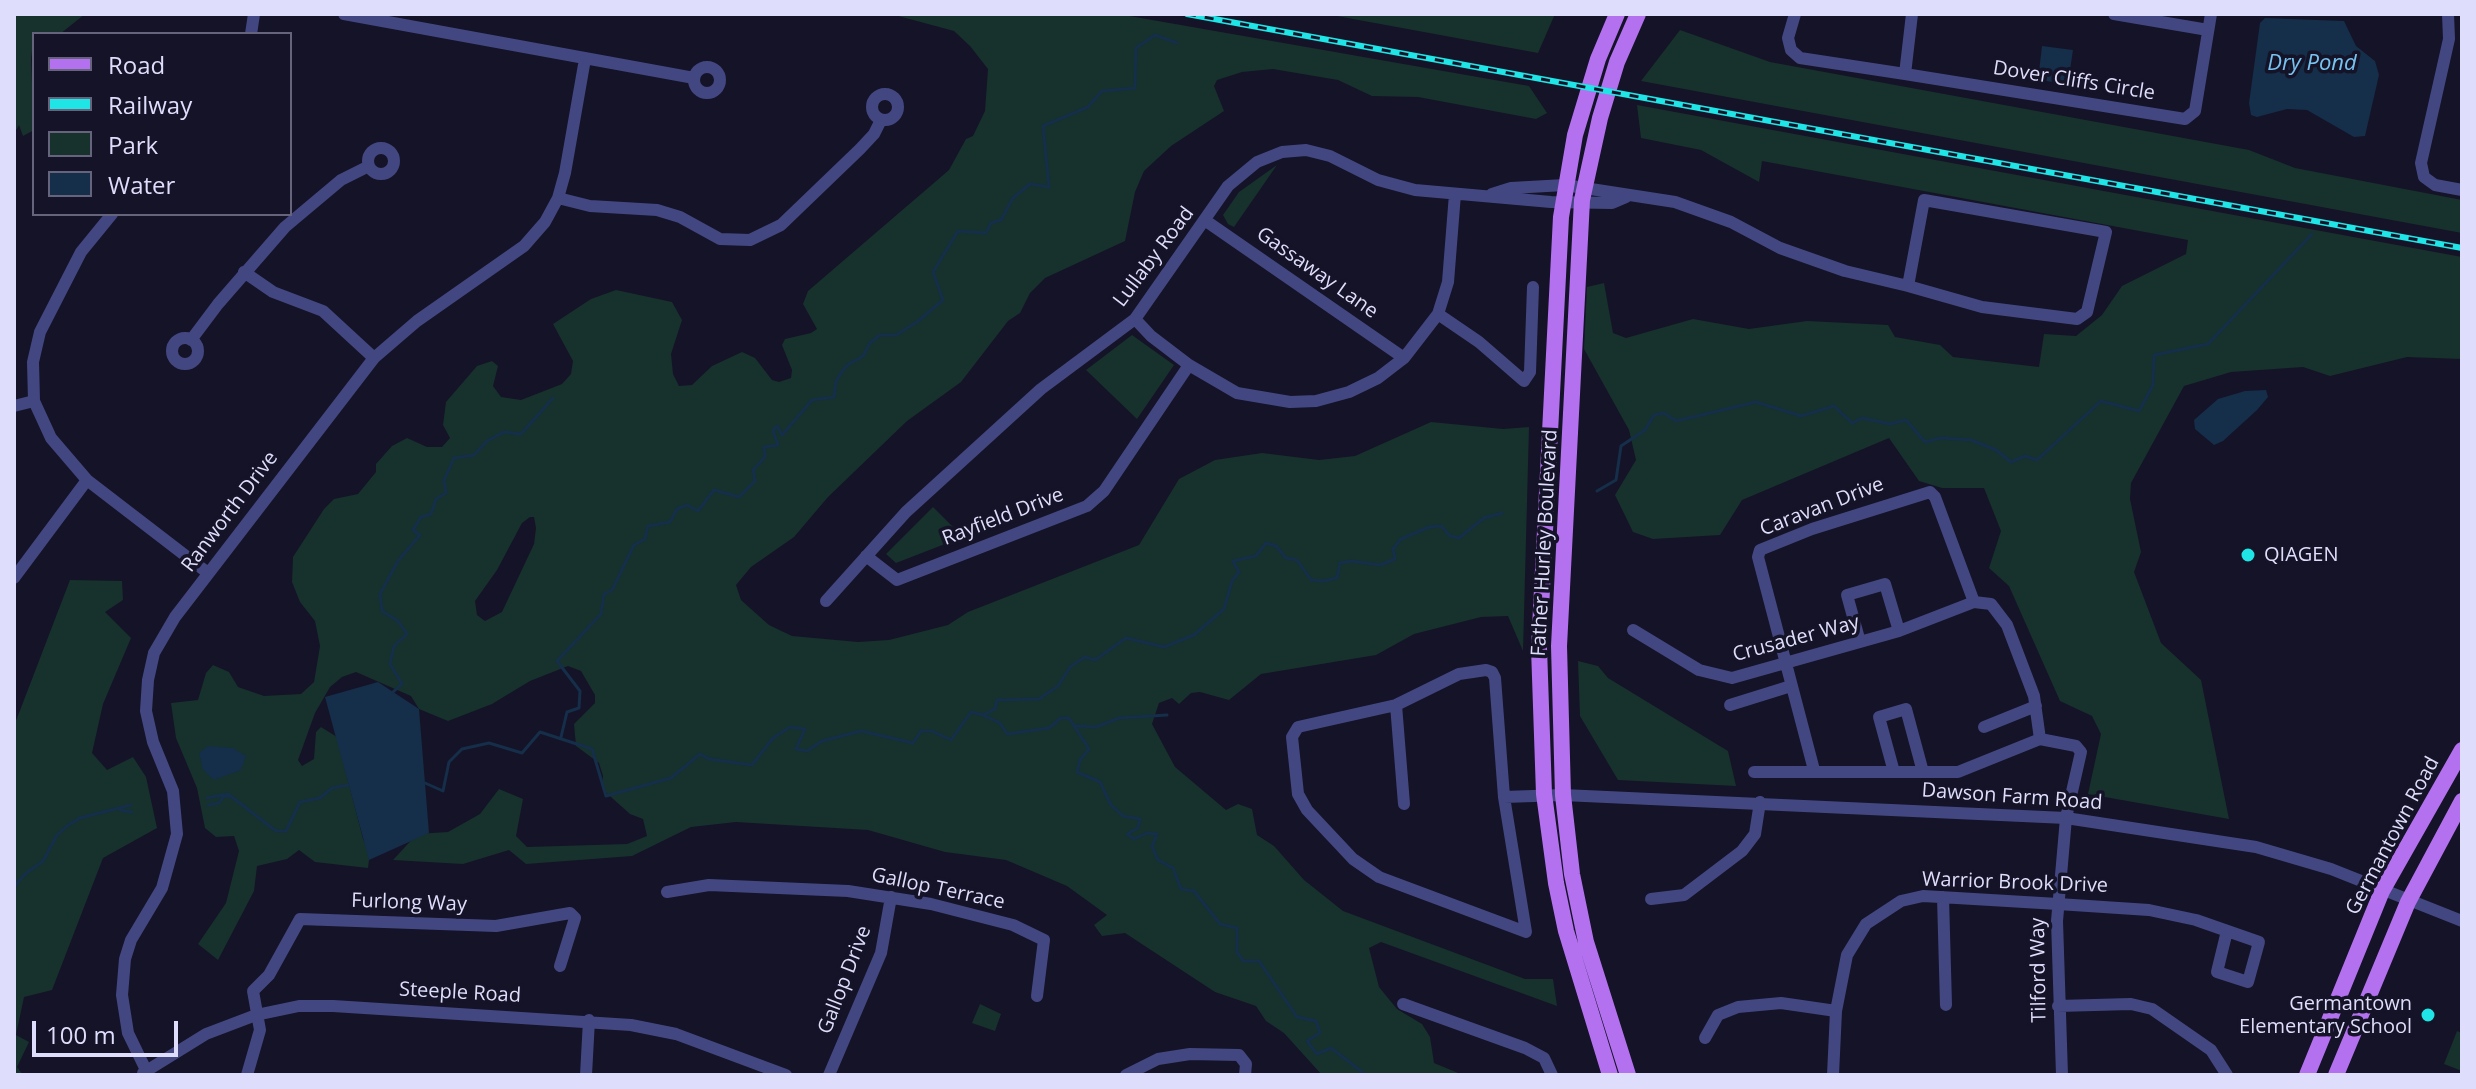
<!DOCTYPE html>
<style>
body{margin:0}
#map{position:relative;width:2476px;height:1089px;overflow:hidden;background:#151327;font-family:"Open Sans",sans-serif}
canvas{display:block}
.frame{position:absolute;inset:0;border:16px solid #deddfb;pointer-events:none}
.legend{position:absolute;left:32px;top:32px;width:260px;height:184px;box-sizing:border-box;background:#151327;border:2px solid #65647c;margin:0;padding:10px 14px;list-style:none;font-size:24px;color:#deddfb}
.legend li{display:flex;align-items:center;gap:16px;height:40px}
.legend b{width:40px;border:2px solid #65647c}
.scale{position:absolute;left:32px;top:1021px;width:146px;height:36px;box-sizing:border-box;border:4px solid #deddfb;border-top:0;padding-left:10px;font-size:24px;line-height:28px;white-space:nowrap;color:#deddfb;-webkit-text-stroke:6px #151327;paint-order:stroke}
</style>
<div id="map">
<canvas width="2476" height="1089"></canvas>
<div class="frame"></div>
<ul class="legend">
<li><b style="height:10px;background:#b371ef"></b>Road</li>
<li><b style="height:10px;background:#1fe5e6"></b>Railway</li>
<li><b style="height:22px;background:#17312d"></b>Park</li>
<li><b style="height:22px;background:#152e49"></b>Water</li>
</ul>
<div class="scale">100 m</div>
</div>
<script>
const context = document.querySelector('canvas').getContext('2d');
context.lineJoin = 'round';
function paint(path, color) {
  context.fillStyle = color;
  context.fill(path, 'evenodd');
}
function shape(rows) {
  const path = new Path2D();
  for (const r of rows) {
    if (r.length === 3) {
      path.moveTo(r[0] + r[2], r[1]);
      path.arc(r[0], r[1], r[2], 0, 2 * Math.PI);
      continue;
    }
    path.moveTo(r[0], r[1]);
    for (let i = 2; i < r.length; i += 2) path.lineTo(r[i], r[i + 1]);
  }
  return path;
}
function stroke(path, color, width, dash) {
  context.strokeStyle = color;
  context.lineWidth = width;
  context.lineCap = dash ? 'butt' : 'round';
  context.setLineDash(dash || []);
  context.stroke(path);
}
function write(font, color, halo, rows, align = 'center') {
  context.font = font + ' "Open Sans",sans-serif';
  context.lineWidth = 7;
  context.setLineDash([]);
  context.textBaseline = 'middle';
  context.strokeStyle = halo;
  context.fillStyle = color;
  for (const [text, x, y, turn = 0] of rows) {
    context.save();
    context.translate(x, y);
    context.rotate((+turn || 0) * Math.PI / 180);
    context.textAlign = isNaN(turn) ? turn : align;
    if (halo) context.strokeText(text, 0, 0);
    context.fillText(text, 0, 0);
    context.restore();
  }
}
paint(shape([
 [14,14,85,14,60,34,34,34,31,59,34,130,23,136,19,125,14,134],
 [891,14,1118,14,1529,86,1547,113,1536,119,1418,97,1372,96,1338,80,1273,69,1242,72,1217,80,1214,86,1224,111,1171,146,1144,171,1135,192,1125,241,1045,278,1030,293,1020,313,1008,321,961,382,907,421,828,497,794,537,751,567,736,585,741,600,751,609,769,625,792,636,858,642,889,640,948,625,968,612,1139,545,1179,479,1215,460,1262,453,1319,460,1355,456,1431,422,1503,429,1529,427,1523,651,1508,616,1481,617,1414,634,1376,655,1261,674,1229,700,1200,692,1191,693,1179,704,1172,698,1159,703,1152,724,1175,767,1226,810,1238,804,1252,809,1257,835,1274,846,1304,880,1343,911,1525,979,1553,979,1557,1006,1381,942,1369,948,1379,987,1397,1009,1422,1024,1430,1037,1434,1063,1463,1075,1322,1075,1284,1033,1266,1021,1256,1006,1215,992,1125,933,1102,936,1094,925,1107,915,1067,886,1006,860,945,852,868,830,736,822,691,827,632,856,526,864,509,850,463,864,393,860,417,834,448,832,480,814,499,789,523,799,516,836,527,847,627,844,647,836,643,819,630,814,602,789,603,776,599,763,576,746,574,724,595,703,595,695,581,671,568,666,530,681,492,704,448,721,419,709,411,696,356,672,342,677,330,687,315,713,298,760,302,766,314,759,316,732,321,727,337,737,363,839,370,852,368,868,315,862,299,850,287,859,257,866,254,891,218,960,198,944,226,903,239,851,234,836,216,837,205,828,197,788,176,738,171,703,198,700,206,673,213,665,229,672,238,687,264,696,301,694,314,682,320,646,315,621,300,602,292,582,293,557,324,509,334,499,358,494,376,472,376,464,392,446,407,438,427,447,442,447,450,438,443,425,446,402,477,366,492,361,498,366,493,386,501,397,521,400,562,384,571,374,573,361,553,324,591,299,616,290,672,302,682,320,671,354,673,374,679,386,692,385,712,366,742,352,755,358,772,380,779,382,791,378,792,370,782,345,785,339,811,333,817,329,803,304,808,291,949,170,966,139,973,136,985,111,988,69,970,46,954,31],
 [530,517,534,517,536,528,534,544,502,612,485,621,477,615,475,601,497,570,522,523],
 [1326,14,1555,14,1538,53],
 [1680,30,1770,62,2249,150,2295,168,2462,200,2462,233,1641,81],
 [1637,105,2462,257,2462,359,2407,357,2330,376,2303,367,2231,372,2184,386,2131,483,2130,499,2141,552,2134,572,2161,643,2201,680,2229,819,2088,794,2101,734,2092,716,2060,701,2009,586,1989,568,2001,531,1984,488,1942,488,1919,481,1889,438,1742,500,1720,535,1653,539,1633,532,1615,495,1636,460,1629,430,1584,349,1587,287,1604,283,1613,333,1626,338,1693,319,1749,329,1807,321,1888,325,1895,337,1940,345,1953,357,2039,367,2044,334,2076,336,2102,315,2122,286,2186,254,2188,240,1762,161,1759,182,1701,150,1641,138],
 [1277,165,1234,227,1228,224,1223,215,1239,192],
 [1132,335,1174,365,1137,419,1086,370],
 [933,507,963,537,896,563,886,554],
 [70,580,122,581,123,600,105,612,131,638,103,704,92,753,107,770,133,757,146,777,157,828,103,858,52,990,24,997,16,1035,29,1042,17,1067,23,1075,14,1075,14,726],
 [1578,661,1598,666,1608,678,1728,751,1736,786,1618,780,1580,716],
 [980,1004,1001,1014,995,1031,972,1023],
 [2457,1031,2462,1033,2462,1071,2444,1064]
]), '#17312d');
paint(shape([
 [2265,18,2344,21,2356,46,2375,61,2379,75,2365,136,2354,137,2307,110,2287,109,2257,117,2251,115,2249,103,2260,23],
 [2042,46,2073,50,2068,84,2038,80],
 [2266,390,2268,397,2257,410,2223,441,2214,445,2195,429,2194,420,2218,399,2245,391],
 [378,682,419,709,429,833,369,860,325,697],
 [208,746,233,748,246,756,241,770,214,780,203,770,199,753]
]), '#152e49');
stroke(shape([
 [1597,491,1616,480,1621,446,1645,430,1654,415,1664,413,1676,421,1756,402,1801,416,1834,406,1852,423,1862,418,1890,424,1906,420,1925,442,1940,438,1971,440,1996,450,2011,462,2025,456,2037,460,2101,401,2139,411,2153,385,2154,355,2208,344,2312,234],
 [393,692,402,684,390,664,394,646,407,634,398,621,382,611,380,594,398,561,420,535,413,530,421,517,431,514,436,499,446,493,444,480,454,458,474,455,487,441,504,432,521,434,553,398],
 [985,716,1000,723,1007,734,1049,728,1061,718,1069,718,1089,749,1080,760,1077,772,1100,782,1111,805,1123,816,1140,819,1138,828,1127,834,1134,839,1147,833,1157,834,1152,846,1158,860,1173,868,1181,889,1194,891,1220,924,1237,928,1237,952,1243,961,1259,961,1297,1017,1316,1021,1320,1033,1307,1041,1317,1054,1331,1048,1366,1075],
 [1076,726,1096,727,1119,718,1167,715],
 [561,737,567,712,579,708,580,691,557,661,601,614,604,594,612,590,634,545,645,539,648,526,670,522,677,509,687,505,698,511,714,490,739,497,755,481,753,470,765,457,764,447,778,445,773,430,777,426,782,435,812,400,834,397,836,381,846,366,863,356,870,343,880,335,896,335,917,322,943,300,933,272,958,231,986,233,991,223,1001,220,1013,198,1030,184,1049,187,1043,126,1088,107,1102,91,1135,88,1136,48,1155,35,1177,43],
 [425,783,443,791,449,762,462,749,489,743,522,753,540,732,592,749,606,796,671,778,700,754,709,759,752,765,773,738,790,727,805,729,796,749,807,751,822,741,861,731,913,743,921,731,932,731,951,740,971,712,983,715,995,709,997,700,1039,699,1058,686,1070,667,1085,657,1095,660,1126,638,1164,647,1194,635,1224,609,1232,581,1239,572,1233,561,1256,556,1266,543,1276,546,1286,558,1297,560,1311,580,1324,581,1337,578,1340,563,1351,561,1380,565,1395,559,1393,549,1401,539,1429,527,1441,526,1450,536,1459,538,1484,518,1502,513],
 [207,798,228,794,276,831,286,831,300,802,320,798,332,788,348,785],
 [208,805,219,803,224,796,230,797],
 [120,810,132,812],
 [14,887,25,874,43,861,57,835,67,826,80,818,131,805]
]), '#152e49', 3);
stroke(shape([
 [344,14,694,78],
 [1795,14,1788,38,1791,50,1800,58,1905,74],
 [1912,14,1905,74,2185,119,2195,111,2211,14],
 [2114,14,2208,30],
 [2448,14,2449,39,2421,163,2424,177,2435,185,2462,190],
 [251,34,254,14],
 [707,80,13],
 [885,107,13],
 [381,161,13],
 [1492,194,1511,188,1565,185,1675,202,1731,222,1780,248,1845,271,1908,286],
 [558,198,590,206,657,210,680,217,720,239,750,240,781,225,860,149,874,134,881,120],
 [1924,200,2106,232,2087,312,2077,319,1982,307,1908,286,1924,200],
 [112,214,81,252,40,332,33,362,34,401,51,438,87,480,208,573],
 [1206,221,1404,358],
 [244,272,273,292,323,311,374,358],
 [1438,314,1479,342,1524,381,1530,372,1533,287],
 [1135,319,1151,336,1189,365,1237,393,1290,402,1316,401,1349,392,1378,378,1404,358,1438,314,1448,282,1455,194],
 [185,351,13],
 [191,340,218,304,285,227,341,180,369,166],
 [14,406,34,401],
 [866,556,897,580,1087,506,1104,491,1189,365],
 [14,578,87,480],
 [826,601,906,512,1041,389,1135,319,1228,186,1257,162,1282,152,1306,150,1330,156,1378,180,1415,190,1551,202,1612,203,1626,197],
 [1633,630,1699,670,1732,678,1899,631,1974,602],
 [1860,642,1847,595,1885,584,1899,631],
 [1486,670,1492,672,1495,678,1504,797,1526,932,1379,877,1353,859,1307,810,1298,794,1292,737,1298,727,1396,705,1459,674,1486,670],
 [1396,705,1404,804],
 [1730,705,1791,686],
 [1984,727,2036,706],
 [2040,739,2076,746,2081,752,2066,818,2057,921,2062,1075],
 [1754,772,1958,772,2040,739,2034,696,2007,625,1991,604,1974,602,1935,497,1930,492,1812,529,1760,550,1758,557,1814,770],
 [1894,772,1879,717,1906,709,1923,772],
 [1504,797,1563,795,2066,818,2256,847,2331,869,2462,921],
 [667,892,709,885,848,891,931,904,1013,925,1044,940,1037,996],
 [1943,897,1946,1005],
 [1651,899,1684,895,1742,851,1755,834,1760,802],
 [1403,1004,1525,1048,1544,1058,1552,1075],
 [2058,1006,2131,1004,2152,1009,2211,1050,2227,1075],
 [1705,1038,1718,1015,1738,1007,1781,1003,1836,1011],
 [146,1070,128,1033,122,995,125,959,131,940,162,888,177,834,173,791,153,742,146,711,148,680,154,653,175,617,374,358,417,321,524,246,545,222,558,198,565,173,585,59],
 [143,1073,206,1034,256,1015,299,1006,333,1006,631,1025,676,1034,786,1075],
 [247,1075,260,1030,253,991,269,975,300,919,496,926,570,913,575,918,560,966],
 [586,1075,589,1020],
 [829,1075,881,953,891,897],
 [1126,1075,1158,1059,1190,1054,1239,1055,1246,1064,1245,1075],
 [1833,1075,1836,1011,1847,955,1866,924,1901,901,1923,896,2058,904,2149,910,2196,920,2259,942,2248,982,2217,972,2227,931]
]), '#434781', 12);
stroke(shape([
 [1610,1075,1566,931,1556,883,1544,794,1539,648,1561,217,1575,135,1598,59,1617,14],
 [1628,1075,1586,942,1572,874,1563,795,1559,646,1582,200,1600,118,1617,62,1638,14],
 [2307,1075,2382,891,2462,750],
 [2336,1075,2408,902,2462,801]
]), '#b371ef', 16);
const rail = shape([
 [1187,14,2462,248]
]);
stroke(rail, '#1fe5e6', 6);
stroke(rail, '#151327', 3, [9]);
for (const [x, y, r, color] of [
 [2248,555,8,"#1fe5e6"],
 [2428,1015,8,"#1fe5e6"]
]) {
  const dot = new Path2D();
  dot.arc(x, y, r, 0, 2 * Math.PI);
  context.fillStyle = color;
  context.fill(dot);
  stroke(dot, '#151327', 3);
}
write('20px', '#deddfb', '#151327', [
 ["Dover Cliffs Circle",2074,81,9],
 ["Lullaby Road",1154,257,-53],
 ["Gassaway Lane",1317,273,35],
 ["Caravan Drive",1822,507,-21],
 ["Ranworth Drive",230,512,-53],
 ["Rayfield Drive",1003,517,-21],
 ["Father Hurley Boulevard",1545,543,-87],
 ["Crusader Way",1796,639,-15],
 ["Dawson Farm Road",2012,797,4],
 ["Germantown Road",2393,836,-62],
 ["Warrior Brook Drive",2015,883,2],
 ["Gallop Terrace",938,889,12],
 ["Furlong Way",409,903,2],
 ["Tilford Way",2039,970,-91],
 ["Gallop Drive",845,980,-69],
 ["Steeple Road",460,993,3]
]);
write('20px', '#deddfb', '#151327', [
 ["QIAGEN",2264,555],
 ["Germantown",2412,1004,"right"],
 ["Elementary School",2412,1027,"right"]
], 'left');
write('italic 22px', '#77c3f0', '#151327', [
 ["Dry Pond",2312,64]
]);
</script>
